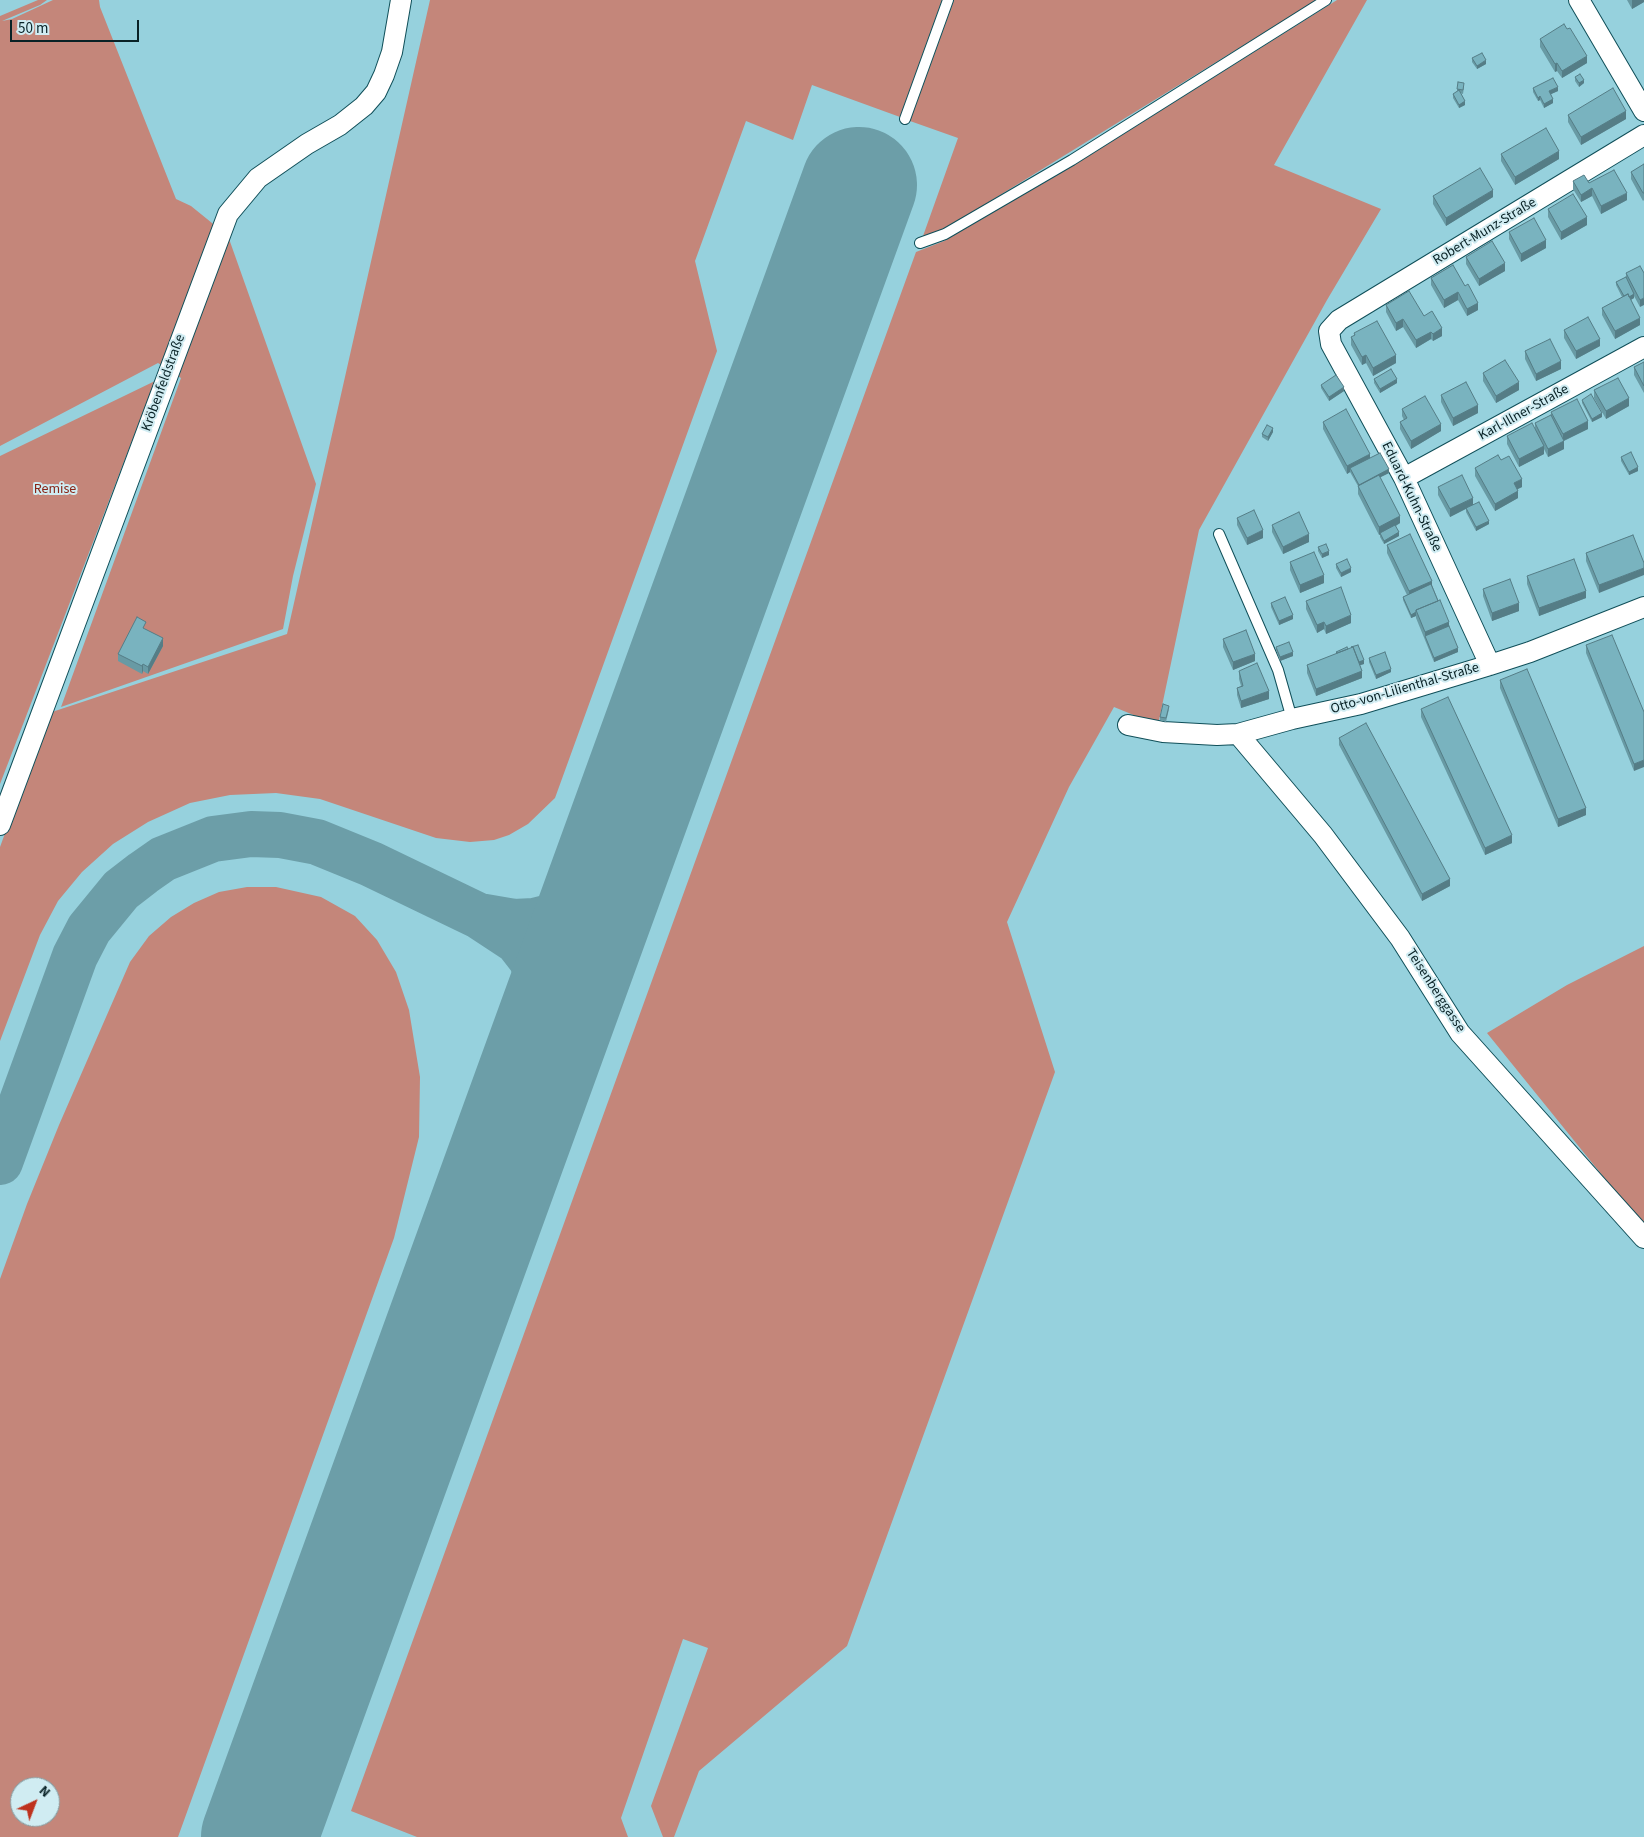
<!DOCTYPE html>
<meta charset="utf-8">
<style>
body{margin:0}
#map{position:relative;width:1644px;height:1837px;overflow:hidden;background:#96d1dd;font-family:"Source Sans 3",sans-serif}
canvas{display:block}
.north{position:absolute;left:10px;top:1777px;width:50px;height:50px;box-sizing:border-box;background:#d0ecf2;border:1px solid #809ba0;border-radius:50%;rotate:43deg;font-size:14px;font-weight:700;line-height:20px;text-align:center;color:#092226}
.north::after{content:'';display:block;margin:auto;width:18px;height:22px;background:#be321e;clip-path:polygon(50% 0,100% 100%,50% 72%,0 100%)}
.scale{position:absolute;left:10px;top:20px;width:129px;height:22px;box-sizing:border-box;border:2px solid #092226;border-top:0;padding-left:6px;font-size:15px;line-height:18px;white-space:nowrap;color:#092226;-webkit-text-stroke:4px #d0ecf2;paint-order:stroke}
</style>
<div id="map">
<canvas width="1644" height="1837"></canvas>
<div class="north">N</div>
<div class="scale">50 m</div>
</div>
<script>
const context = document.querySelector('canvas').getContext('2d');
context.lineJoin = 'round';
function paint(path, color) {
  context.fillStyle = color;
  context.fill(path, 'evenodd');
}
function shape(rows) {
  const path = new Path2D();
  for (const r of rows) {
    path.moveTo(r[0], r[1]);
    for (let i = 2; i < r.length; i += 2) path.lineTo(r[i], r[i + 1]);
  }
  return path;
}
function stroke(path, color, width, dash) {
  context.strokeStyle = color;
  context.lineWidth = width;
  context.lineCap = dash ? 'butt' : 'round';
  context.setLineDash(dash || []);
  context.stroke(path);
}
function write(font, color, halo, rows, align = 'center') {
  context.font = font + ' "Source Sans 3",sans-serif';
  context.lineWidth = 4;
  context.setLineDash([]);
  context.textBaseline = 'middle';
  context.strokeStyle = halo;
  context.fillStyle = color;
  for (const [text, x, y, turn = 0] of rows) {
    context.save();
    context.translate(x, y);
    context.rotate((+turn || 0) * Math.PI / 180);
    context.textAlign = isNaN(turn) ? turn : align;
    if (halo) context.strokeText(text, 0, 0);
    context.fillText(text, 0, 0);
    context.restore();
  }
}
paint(shape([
 [38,0,47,0,40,5,2,21,12,19,53,0,99,0,100,7,176,199,191,206,228,236,316,484,293,576,283,629,61,707,181,378,158,363,0,446,0,16],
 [430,0,942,0,900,117,812,85,793,140,746,121,695,261,717,351,555,798,528,824,509,835,494,840,470,842,436,838,320,799,276,793,230,795,190,803,148,822,113,844,82,872,58,901,40,935,0,1041,0,847,49,713,287,634],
 [954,0,1317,0,966,216,941,230,923,236,958,138,910,121],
 [1337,0,1367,0,1274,165,1381,209,1327,300,1199,530,1158,725,1114,707,1069,787,1007,922,1055,1072,847,1646,699,1771,674,1837,663,1837,651,1806,708,1648,683,1639,621,1818,628,1837,417,1837,351,1811,916,252,944,241,1071,167],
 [155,381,0,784,0,456],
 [247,887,276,887,321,897,355,916,377,940,396,972,409,1010,420,1077,419,1137,394,1238,178,1837,0,1837,0,1279,27,1204,59,1125,130,962,149,936,171,917,194,903,219,892],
 [20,1787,50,1787,50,1817,20,1817],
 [1644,946,1644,1227,1487,1033,1567,985]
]), '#c4867a');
stroke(shape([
 [479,916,514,922,534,921,550,917,565,910,578,901,611,868],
 [0,1162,75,956,89,929,121,890,143,873,163,859,213,839,251,834,280,835,317,842,371,864,479,916,517,941,531,959,542,985,553,1028]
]), '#6c9ea8', 46);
stroke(shape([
 [259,1837,859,185]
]), '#6c9ea8', 116);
const lane = shape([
 [905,119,948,0],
 [920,243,945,234,1072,160,1326,0],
 [1219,534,1278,670,1292,719]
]);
const street = shape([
 [1579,0,1644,111],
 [1404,478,1644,347],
 [1490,665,1404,478,1331,344,1329,331,1339,320,1644,135],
 [1128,725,1163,732,1217,735,1238,734,1292,719,1361,704,1490,665,1530,652,1644,607],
 [1238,734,1323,835,1400,938,1460,1033,1644,1238],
 [0,825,228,214,258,178,307,144,340,125,364,106,376,92,384,75,392,52,401,0]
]);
stroke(lane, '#104f59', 12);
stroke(street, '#104f59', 22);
stroke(lane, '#fff', 10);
stroke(street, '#fff', 20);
paint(shape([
 [1627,0,1644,0,1644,2,1632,9],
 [1540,39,1587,63,1562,78,1557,71,1555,72,1540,47],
 [1472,58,1486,64,1477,69,1472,62],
 [1575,77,1584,83,1579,87,1575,81],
 [1464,87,1463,94,1460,93,1465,105,1459,108,1453,98,1453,94,1457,92,1457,89],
 [1533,88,1558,91,1551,94,1553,103,1544,108,1540,100,1538,101,1533,92],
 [1568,115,1626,119,1581,145,1568,122],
 [1501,154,1559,159,1515,185,1501,161],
 [1644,164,1644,200,1643,201,1631,179,1631,172],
 [1573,181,1589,183,1627,200,1601,214,1592,196,1581,202,1573,189],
 [1433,196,1493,197,1446,226,1433,204],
 [1548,209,1587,225,1561,240,1548,217],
 [1509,232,1546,248,1521,262,1509,239],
 [1466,257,1505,271,1479,286,1466,264],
 [1453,265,1478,310,1467,316,1458,300,1444,308,1431,285,1431,278],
 [1626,273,1644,273,1640,307,1634,296,1634,298,1631,300,1640,325,1615,339,1602,315,1602,308,1622,297,1616,285,1616,282,1626,277],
 [1386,305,1424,316,1442,336,1433,341,1431,339,1416,348,1403,327,1396,331,1386,312],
 [1564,330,1600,346,1576,359,1564,338],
 [1354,333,1396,363,1373,376,1366,363,1362,365,1351,345,1351,337,1354,336],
 [1525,351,1561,369,1536,381,1525,359],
 [1644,362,1644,393,1634,375,1634,367],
 [1483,373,1519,390,1496,403,1483,381],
 [1374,379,1397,383,1380,393,1374,383],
 [1321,385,1344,391,1329,401,1321,388],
 [1594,390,1629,406,1606,419,1594,398],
 [1441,395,1478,413,1453,426,1441,402],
 [1582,400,1602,417,1592,422,1582,403],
 [1402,409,1441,431,1411,449,1400,429,1400,422,1404,420,1402,416],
 [1551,412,1588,429,1564,441,1564,449,1548,457,1544,449,1544,454,1519,467,1507,444,1507,436,1535,429,1535,423,1551,417],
 [1323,422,1389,473,1380,477,1400,523,1396,526,1399,536,1384,544,1380,537,1380,534,1379,535,1358,494,1358,486,1350,472,1347,474,1323,429],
 [1273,432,1268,441,1262,437,1262,434],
 [1621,457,1638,471,1629,475,1621,461],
 [1501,460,1522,487,1517,489,1518,498,1495,511,1475,476,1475,468],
 [1438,487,1473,505,1489,524,1476,531,1466,512,1466,509,1450,517,1438,495],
 [1237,518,1263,538,1247,545,1237,525],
 [1272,525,1309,542,1283,554,1272,532],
 [1633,535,1599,593,1586,561,1586,553],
 [1387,545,1432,585,1449,626,1458,652,1434,662,1416,618,1416,616,1411,618,1403,600,1403,597,1407,595,1387,553],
 [1318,547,1329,555,1322,558,1318,551],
 [1290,562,1324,583,1300,593,1290,570],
 [1336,564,1351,572,1341,577,1336,568],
 [1527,576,1586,598,1539,616,1527,584],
 [1483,589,1519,611,1492,621,1483,596],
 [1306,601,1351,623,1326,634,1324,629,1317,633,1306,609],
 [1271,603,1293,619,1279,625,1271,607],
 [146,629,163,646,148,674,143,671,142,674,118,661,118,654],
 [1223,639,1255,661,1233,670,1223,647],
 [1586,645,1644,712,1634,771,1586,653],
 [1276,647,1293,656,1280,661,1276,650],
 [1348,649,1364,664,1360,665,1362,678,1316,696,1307,673,1307,665,1336,654,1336,652],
 [1369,658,1391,672,1376,679,1369,662],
 [1239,671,1269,699,1241,708,1237,695,1237,688,1241,686,1239,679],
 [1500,680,1586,815,1558,827,1500,688],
 [1169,709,1166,722,1160,720,1160,717],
 [1421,709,1512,843,1485,855,1421,717],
 [1339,738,1450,886,1422,901,1339,745]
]), '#689aa4');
paint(shape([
 [1632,0,1644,0,1644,2,1632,9],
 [1587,56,1587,63,1562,78,1562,71],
 [1486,60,1486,64,1477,69,1477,66],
 [1557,63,1557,71,1555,72,1555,64],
 [1584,80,1584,83,1579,87,1579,83],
 [1558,87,1558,91,1549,95,1549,91],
 [1540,96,1540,100,1538,101,1538,98],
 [1553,99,1553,103,1544,108,1544,104],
 [1465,101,1465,105,1459,108,1459,105],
 [1626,111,1626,119,1581,145,1581,137],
 [1559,151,1559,159,1515,185,1515,177],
 [1592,188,1592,196,1581,202,1581,195],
 [1493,190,1493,197,1446,226,1446,218],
 [1627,193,1627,200,1601,214,1601,206],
 [1587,217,1587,225,1561,240,1561,232],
 [1546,240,1546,248,1521,262,1521,254],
 [1505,263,1505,271,1479,286,1479,279],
 [1458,292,1458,300,1444,308,1444,300],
 [1634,294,1634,298,1625,303,1625,299],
 [1644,298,1644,305,1640,307,1640,300],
 [1478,303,1478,310,1467,316,1467,309],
 [1640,318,1640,325,1615,339,1615,331],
 [1403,319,1403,327,1396,331,1396,323],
 [1442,328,1442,336,1433,341,1433,334],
 [1431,332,1431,339,1416,348,1416,340],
 [1600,339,1600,346,1576,359,1576,351],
 [1366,355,1366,363,1362,365,1362,357],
 [1396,355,1396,363,1373,376,1373,368],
 [1561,361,1561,369,1536,381,1536,374],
 [1397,379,1397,383,1380,393,1380,389],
 [1519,382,1519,390,1496,403,1496,396],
 [1344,387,1344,391,1329,401,1329,397],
 [1629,398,1629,406,1606,419,1606,411],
 [1478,405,1478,413,1453,426,1453,418],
 [1602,413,1602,417,1592,422,1592,419],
 [1588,421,1588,429,1563,441,1563,434],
 [1441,424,1441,431,1411,449,1411,441],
 [1273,428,1273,432,1268,441,1268,437],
 [1564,441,1564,449,1548,457,1548,449],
 [1544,446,1544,454,1519,467,1519,459],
 [1370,454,1370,461,1350,468,1350,472,1347,474,1347,466],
 [1638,467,1638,471,1629,475,1629,472],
 [1389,469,1389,473,1359,488,1359,485],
 [1522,479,1522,487,1514,491,1514,483],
 [1518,491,1518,498,1495,511,1495,504],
 [1473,498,1473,505,1450,517,1450,509],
 [1400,516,1400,523,1379,535,1379,527],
 [1489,521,1489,524,1476,531,1476,527],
 [1263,530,1263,538,1247,545,1247,538],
 [1399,532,1399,536,1384,544,1384,541],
 [1309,534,1309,542,1283,554,1283,547],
 [1329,551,1329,555,1322,558,1322,554],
 [1351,568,1351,572,1341,577,1341,573],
 [1644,568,1644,575,1599,593,1599,585],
 [1324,575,1324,583,1300,593,1300,585],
 [1432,581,1432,588,1409,598,1409,591],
 [1586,591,1586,598,1539,616,1539,608],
 [1519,603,1519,611,1492,621,1492,613],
 [1416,612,1416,616,1411,618,1411,615],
 [1293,615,1293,619,1279,625,1279,621],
 [1351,615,1351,623,1326,634,1326,626],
 [1324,622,1324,629,1317,633,1317,625],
 [1449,622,1449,630,1425,636,1425,632],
 [163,638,163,646,148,674,148,667],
 [1458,648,1458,652,1434,662,1434,658],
 [1293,652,1293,656,1280,661,1280,657],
 [1255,654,1255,661,1233,670,1233,662],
 [1364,660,1364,664,1357,666,1357,662],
 [143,664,143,671,142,674,142,666],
 [1391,669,1391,672,1376,679,1376,675],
 [1362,671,1362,678,1316,696,1316,689],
 [1269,691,1269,699,1241,708,1241,701],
 [1644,760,1644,767,1634,771,1634,764],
 [1586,808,1586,815,1558,827,1558,819],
 [1512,835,1512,843,1485,855,1485,848],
 [1450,879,1450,886,1422,901,1422,894]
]), '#557d86');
const building = shape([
 [1564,24,1567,29,1570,28,1587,56,1562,71,1557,63,1555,64,1540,39,1564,24],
 [1482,53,1486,60,1477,66,1472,58,1482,53],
 [1580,74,1584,80,1579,83,1575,77,1580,74],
 [1553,78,1558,87,1549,91,1553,99,1544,104,1540,96,1538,98,1533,88,1553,78],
 [1458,82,1464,83,1463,90,1457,89,1458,82],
 [1613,88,1626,111,1581,137,1568,115,1613,88],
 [1459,90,1465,101,1459,105,1453,94,1459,90],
 [1546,128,1559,151,1515,177,1501,154,1546,128],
 [1644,164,1644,193,1643,193,1631,172,1644,164],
 [1480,168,1493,190,1446,218,1433,196,1480,168],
 [1614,170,1627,193,1601,206,1592,188,1581,195,1573,181,1584,175,1589,183,1614,170],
 [1573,194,1587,217,1561,232,1548,209,1573,194],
 [1534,218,1546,240,1521,254,1509,232,1534,218],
 [1492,241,1505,263,1479,279,1466,257,1492,241],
 [1453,265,1465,286,1468,284,1478,303,1467,309,1458,292,1444,300,1431,278,1453,265],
 [1640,266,1644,273,1644,298,1640,300,1626,273,1640,266],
 [1626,277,1634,294,1629,297,1628,294,1624,296,1616,282,1626,277],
 [1409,291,1424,316,1432,311,1442,328,1433,334,1431,332,1416,340,1403,319,1396,323,1386,305,1409,291],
 [1628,294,1640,318,1615,331,1602,308,1628,294],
 [1588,317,1600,339,1576,351,1564,330,1588,317],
 [1377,321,1396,355,1373,368,1366,355,1362,357,1351,337,1355,335,1354,333,1377,321],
 [1550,339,1561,361,1536,374,1525,351,1550,339],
 [1505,360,1519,382,1496,396,1483,373,1505,360],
 [1644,362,1644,386,1634,367,1644,362],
 [1391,369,1397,379,1380,389,1374,379,1391,369],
 [1336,375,1344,387,1329,397,1321,385,1336,375],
 [1618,378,1629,398,1606,411,1594,390,1618,378],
 [1466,382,1478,405,1453,418,1441,395,1466,382],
 [1591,394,1602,413,1592,419,1582,400,1591,394],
 [1425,396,1441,424,1411,441,1400,422,1407,418,1402,409,1425,396],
 [1577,399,1588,421,1563,434,1551,412,1577,399],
 [1346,409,1370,454,1347,466,1323,422,1346,409],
 [1551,415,1564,441,1548,449,1535,423,1551,415],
 [1532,423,1544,446,1519,459,1507,436,1532,423],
 [1267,425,1273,428,1268,437,1262,434,1267,425],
 [1631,452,1638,467,1629,472,1621,457,1631,452],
 [1380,453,1389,469,1359,485,1350,468,1380,453],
 [1498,455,1501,460,1509,456,1522,479,1514,483,1518,491,1495,504,1475,468,1498,455],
 [1379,475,1400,516,1379,527,1358,486,1379,475],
 [1462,475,1473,498,1450,509,1438,487,1462,475],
 [1479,502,1489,521,1476,527,1466,508,1479,502],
 [1254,510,1263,530,1247,538,1237,518,1254,510],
 [1299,512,1309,534,1283,547,1272,525,1299,512],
 [1395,525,1399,532,1384,541,1380,533,1395,525],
 [1410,534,1432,581,1409,591,1387,545,1410,534],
 [1633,535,1644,563,1644,568,1599,585,1586,553,1633,535],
 [1326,544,1329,551,1322,554,1318,547,1326,544],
 [1314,552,1324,575,1300,585,1290,562,1314,552],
 [1347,559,1351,568,1341,573,1336,564,1347,559],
 [1574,559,1586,591,1539,608,1527,576,1574,559],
 [1510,579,1519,603,1492,613,1483,589,1510,579],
 [1431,584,1438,601,1416,610,1416,612,1411,615,1403,597,1431,584],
 [1341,587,1351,615,1326,626,1324,622,1317,625,1306,601,1341,587],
 [1285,597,1293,615,1279,621,1271,603,1285,597],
 [1440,600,1449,622,1425,632,1416,610,1440,600],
 [137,617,146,622,143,628,163,638,148,667,143,664,142,666,118,654,137,617],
 [1449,626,1458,648,1434,658,1425,636,1449,626],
 [1246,630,1255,654,1233,662,1223,639,1246,630],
 [1612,635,1644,712,1644,760,1634,764,1586,645,1612,635],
 [1289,642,1293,652,1280,657,1276,647,1289,642],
 [1358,645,1364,660,1359,662,1353,647,1351,647,1358,645],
 [1347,647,1348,649,1337,653,1336,652,1347,647],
 [1353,647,1362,671,1316,689,1307,665,1353,647],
 [1385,652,1391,669,1376,675,1369,658,1385,652],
 [1257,663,1269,691,1241,701,1237,688,1243,686,1239,671,1257,663],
 [1527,669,1586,808,1558,819,1500,680,1527,669],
 [1448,697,1512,835,1485,848,1421,709,1448,697],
 [1163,704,1169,706,1166,718,1160,717,1163,704],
 [1366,723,1450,879,1422,894,1339,738,1366,723]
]);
paint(building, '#79b3bf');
stroke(building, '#557d86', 1);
write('14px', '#092226', '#d0ecf2', [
 ["Robert-Munz-Straße",1485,232,-31],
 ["Kröbenfeldstraße",164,383,-70],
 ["Karl-Illner-Straße",1524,413,-29],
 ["Eduard-Kuhn-Straße",1411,497,64],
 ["Otto-von-Lilienthal-Straße",1405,689,-16],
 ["Teisenberggasse",1435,991,57]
]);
write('14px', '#872416', '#d0ecf2', [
 ["Remise",55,490]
]);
</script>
